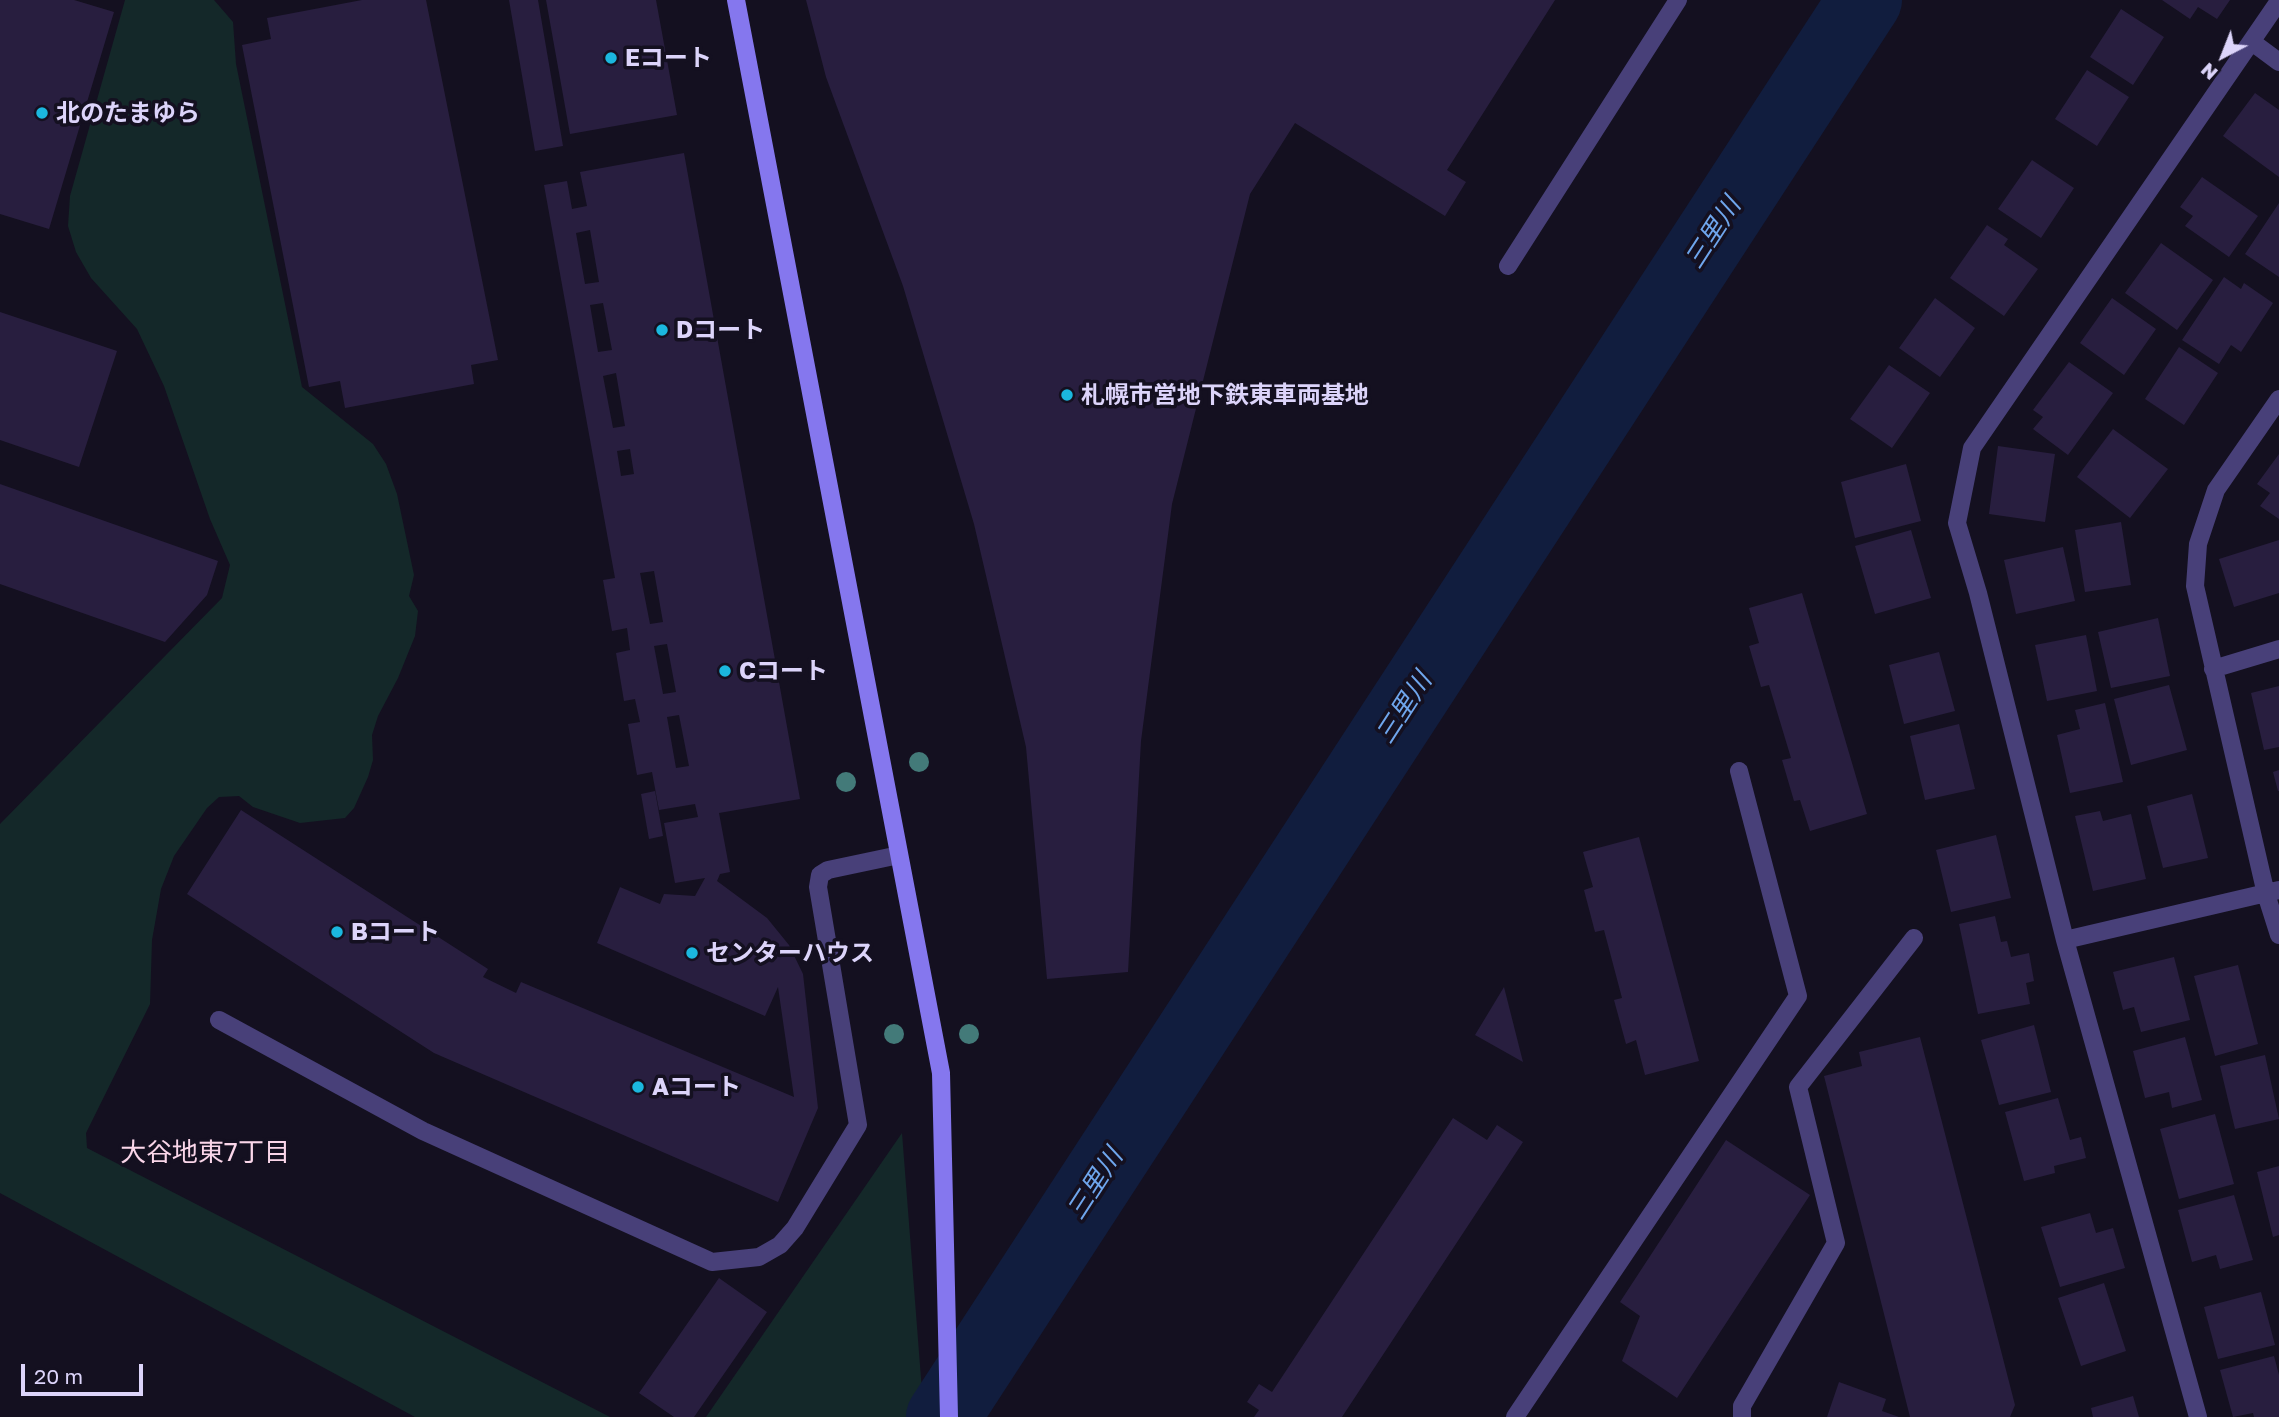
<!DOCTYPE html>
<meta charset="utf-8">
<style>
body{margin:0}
#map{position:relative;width:2279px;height:1417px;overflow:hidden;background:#141020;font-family:"Golos Text",sans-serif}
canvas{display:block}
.north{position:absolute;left:2188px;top:21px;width:70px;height:70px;-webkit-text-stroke:5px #141020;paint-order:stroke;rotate:222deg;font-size:19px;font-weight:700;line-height:28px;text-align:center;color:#dcd4fa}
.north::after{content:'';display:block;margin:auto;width:24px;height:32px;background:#dcd4fa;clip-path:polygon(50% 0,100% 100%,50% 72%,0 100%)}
.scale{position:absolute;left:21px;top:1364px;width:122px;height:32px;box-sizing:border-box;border:4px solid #dcd4fa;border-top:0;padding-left:9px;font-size:21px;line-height:24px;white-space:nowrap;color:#dcd4fa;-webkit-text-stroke:5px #141020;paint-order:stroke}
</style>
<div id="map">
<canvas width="2279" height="1417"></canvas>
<div class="north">N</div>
<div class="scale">20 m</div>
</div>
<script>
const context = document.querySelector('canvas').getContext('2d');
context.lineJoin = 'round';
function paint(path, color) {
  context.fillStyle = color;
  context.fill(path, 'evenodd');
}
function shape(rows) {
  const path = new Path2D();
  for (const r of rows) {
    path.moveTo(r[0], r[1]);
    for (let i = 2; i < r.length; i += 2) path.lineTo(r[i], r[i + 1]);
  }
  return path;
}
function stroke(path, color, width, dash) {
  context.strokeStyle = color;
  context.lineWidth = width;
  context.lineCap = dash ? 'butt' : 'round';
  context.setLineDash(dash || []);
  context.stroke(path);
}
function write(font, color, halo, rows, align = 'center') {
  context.font = font + ' "Golos Text","Noto Sans JP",sans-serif';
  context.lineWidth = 7;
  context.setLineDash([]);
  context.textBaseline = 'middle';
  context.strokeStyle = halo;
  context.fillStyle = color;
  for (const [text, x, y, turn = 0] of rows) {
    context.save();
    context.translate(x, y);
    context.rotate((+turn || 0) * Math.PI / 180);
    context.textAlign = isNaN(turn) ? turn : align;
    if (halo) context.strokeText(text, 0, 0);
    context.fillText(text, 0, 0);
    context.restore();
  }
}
paint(shape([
 [125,0,214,0,233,22,236,64,302,387,373,444,386,464,397,494,414,575,409,596,418,611,415,636,398,678,378,716,372,735,373,760,368,777,354,808,345,818,300,823,253,807,239,796,219,797,207,808,174,856,161,889,152,940,150,1004,86,1133,87,1148,610,1417,415,1417,0,1193,0,824,222,598,230,565,210,519,164,386,137,329,91,278,76,252,68,226,70,196],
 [902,1133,924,1417,706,1417]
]), '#142829');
stroke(shape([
 [943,1417,1865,0]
]), '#111d3e', 74);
paint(shape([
 [0,0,74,0,114,12,49,229,0,214],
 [362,0,426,0,498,360,471,365,474,384,345,408,340,381,309,387,242,45,271,39,267,18],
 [509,0,538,0,563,146,535,151],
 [546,0,656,0,677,115,570,134],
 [806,0,1555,0,1447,170,1466,182,1445,216,1295,123,1250,194,1172,504,1141,741,1128,972,1047,979,1026,747,974,524,903,286,826,77],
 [2162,0,2230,0,2217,19,2198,7,2190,19],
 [2121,9,2164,37,2133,85,2090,57],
 [2087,70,2129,97,2097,146,2055,119],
 [2255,93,2279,110,2279,177,2223,136],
 [684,153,800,799,719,813,730,872,720,874,717,881,767,918,789,945,803,974,818,1108,778,1202,434,1053,187,894,241,810,488,969,483,977,516,993,521,982,794,1097,778,987,765,1016,597,943,620,887,660,904,664,894,695,896,705,878,675,883,664,823,698,817,695,804,659,810,652,772,637,775,628,724,640,722,635,699,624,701,616,653,630,650,627,628,612,631,603,580,615,578,544,185,567,181,572,209,587,206,580,172],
 [590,230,599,282,585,284,576,233],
 [603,303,612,350,598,352,590,305],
 [616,373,625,426,613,428,603,376],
 [630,449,634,474,621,476,617,451],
 [654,571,663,622,650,624,640,573],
 [667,644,676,692,663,694,654,646],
 [679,715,689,766,676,768,667,717],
 [2032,160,2074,188,2041,238,1998,209],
 [2202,177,2258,216,2229,257,2185,226,2193,216,2180,207],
 [2279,203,2279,277,2245,254],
 [1987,225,2008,239,2004,245,2038,269,2004,316,1950,278],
 [2161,243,2213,280,2177,330,2125,293],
 [2224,277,2241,289,2244,283,2273,303,2241,352,2231,345,2219,364,2182,340],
 [1935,298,1975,328,1940,377,1899,348],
 [2112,298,2156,329,2124,375,2080,343],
 [0,312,117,351,79,467,0,440],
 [2179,347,2218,373,2184,425,2145,399],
 [2069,362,2113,393,2068,455,2033,429,2043,417,2033,410],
 [1889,365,1930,393,1892,448,1850,419],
 [2113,429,2168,469,2130,518,2077,477],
 [1998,446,2055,454,2045,522,1989,514],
 [2279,454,2279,519,2260,506,2270,493,2257,484],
 [1906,464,1921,521,1855,538,1841,482],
 [0,484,218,561,207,595,165,642,0,584],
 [2121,522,2131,585,2085,592,2075,530],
 [1911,530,1931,598,1875,614,1855,546],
 [2279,540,2279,593,2234,607,2219,559],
 [2063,547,2075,601,2016,614,2004,560],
 [1802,593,1867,814,1810,831,1800,800,1794,801,1782,760,1791,758,1769,685,1761,687,1749,646,1759,643,1749,608],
 [2158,618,2170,676,2111,688,2098,632],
 [2086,635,2097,691,2047,701,2035,645],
 [1939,652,1955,711,1904,724,1889,665],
 [2169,685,2187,750,2131,765,2114,699],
 [2279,686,2279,747,2264,750,2251,693],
 [2105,703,2123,782,2070,793,2057,735,2080,729,2075,710],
 [1959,724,1975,789,1925,800,1910,736],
 [2279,770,2279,791,2278,791,2273,772],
 [655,791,663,836,649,839,641,794],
 [2192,794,2208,858,2163,868,2147,806],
 [2100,811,2103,821,2131,814,2146,879,2093,891,2075,816],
 [1996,835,2011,898,1951,912,1936,850],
 [1639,837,1699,1061,1645,1075,1636,1040,1626,1044,1614,1000,1622,998,1604,930,1595,932,1584,890,1593,887,1583,852],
 [1995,916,2001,942,2007,941,2011,957,2029,953,2034,981,2026,983,2030,1004,1978,1014,1959,924],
 [2174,957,2190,1020,2141,1032,2134,1007,2123,1010,2113,972],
 [2238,965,2258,1044,2215,1056,2194,976],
 [1504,987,1523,1062,1475,1035],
 [2034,1025,2051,1092,1999,1105,1981,1040],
 [1920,1037,2015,1405,2010,1417,1910,1417,1824,1076,1862,1066,1859,1052],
 [2185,1037,2202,1100,2172,1108,2169,1092,2145,1098,2133,1051],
 [2265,1055,2279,1119,2235,1129,2220,1066],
 [2058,1098,2070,1140,2081,1137,2086,1158,2054,1166,2055,1173,2024,1181,2005,1112],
 [2215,1114,2234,1184,2179,1199,2160,1129],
 [1453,1118,1487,1140,1497,1125,1523,1142,1342,1417,1254,1417,1259,1410,1247,1402,1259,1384,1272,1392],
 [1726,1140,1810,1195,1677,1398,1622,1361,1640,1316,1620,1302],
 [2279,1166,2279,1235,2273,1237,2257,1172],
 [2234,1195,2253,1260,2220,1269,2216,1255,2192,1262,2178,1210],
 [2090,1213,2096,1233,2113,1228,2125,1268,2060,1287,2041,1227],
 [719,1278,767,1312,694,1417,674,1417,639,1393],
 [2104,1283,2126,1351,2081,1366,2058,1298],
 [2261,1292,2275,1345,2218,1359,2204,1307],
 [2274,1356,2279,1375,2279,1417,2254,1417,2253,1413,2233,1417,2220,1370],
 [1839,1382,1886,1399,1882,1411,1899,1417,1827,1417],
 [2133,1396,2139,1417,2093,1417,2091,1408]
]), '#281e3f');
stroke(shape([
 [1508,266,1678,0],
 [219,1020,423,1131,712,1262,759,1257,780,1245,795,1228,858,1125,818,887,820,875,828,870,899,855],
 [1515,1417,1798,996,1739,771],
 [1742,1417,1742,1406,1836,1243,1798,1087,1914,938]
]), '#484079', 18);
stroke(shape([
 [2252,42,2279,62],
 [2279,399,2216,490,2198,544,2195,586,2266,894,2279,935],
 [2213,669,2279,649],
 [2065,940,2279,890],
 [2198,1417,2065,940,1978,593,1957,523,1972,448,2279,1]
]), '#484079', 18);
stroke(shape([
 [736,0,941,1073,949,1417]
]), '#8577ee', 18);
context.fillStyle = '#437a79';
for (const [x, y] of [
 [919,762],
 [846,782],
 [894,1034],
 [969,1034]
]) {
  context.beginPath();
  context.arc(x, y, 10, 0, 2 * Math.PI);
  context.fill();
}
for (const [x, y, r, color] of [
 [611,58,7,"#1bb7de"],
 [42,113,7,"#1bb7de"],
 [662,330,7,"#1bb7de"],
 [1067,395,7,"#1bb7de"],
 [725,671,7,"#1bb7de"],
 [337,932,7,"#1bb7de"],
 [692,953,7,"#1bb7de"],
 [638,1087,7,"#1bb7de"]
]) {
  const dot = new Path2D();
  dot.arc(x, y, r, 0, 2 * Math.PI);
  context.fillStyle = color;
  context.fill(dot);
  stroke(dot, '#141020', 2.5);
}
write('bold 24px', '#dcd4fa', '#141020', [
 ["Eコート",625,58],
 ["北のたまゆら",56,113],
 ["Dコート",676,330],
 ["札幌市営地下鉄東車両基地",1081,395],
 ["Cコート",739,671],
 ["Bコート",351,932],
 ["センターハウス",706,953],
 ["Aコート",652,1087]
], 'left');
write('italic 26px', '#6fa6ed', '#141020', [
 ["三里川",1713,233,-57],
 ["三里川",1404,708,-57],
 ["三里川",1095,1184,-57]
]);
write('26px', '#fad6e9', '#141020', [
 ["大谷地東7丁目",205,1153]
]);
</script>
